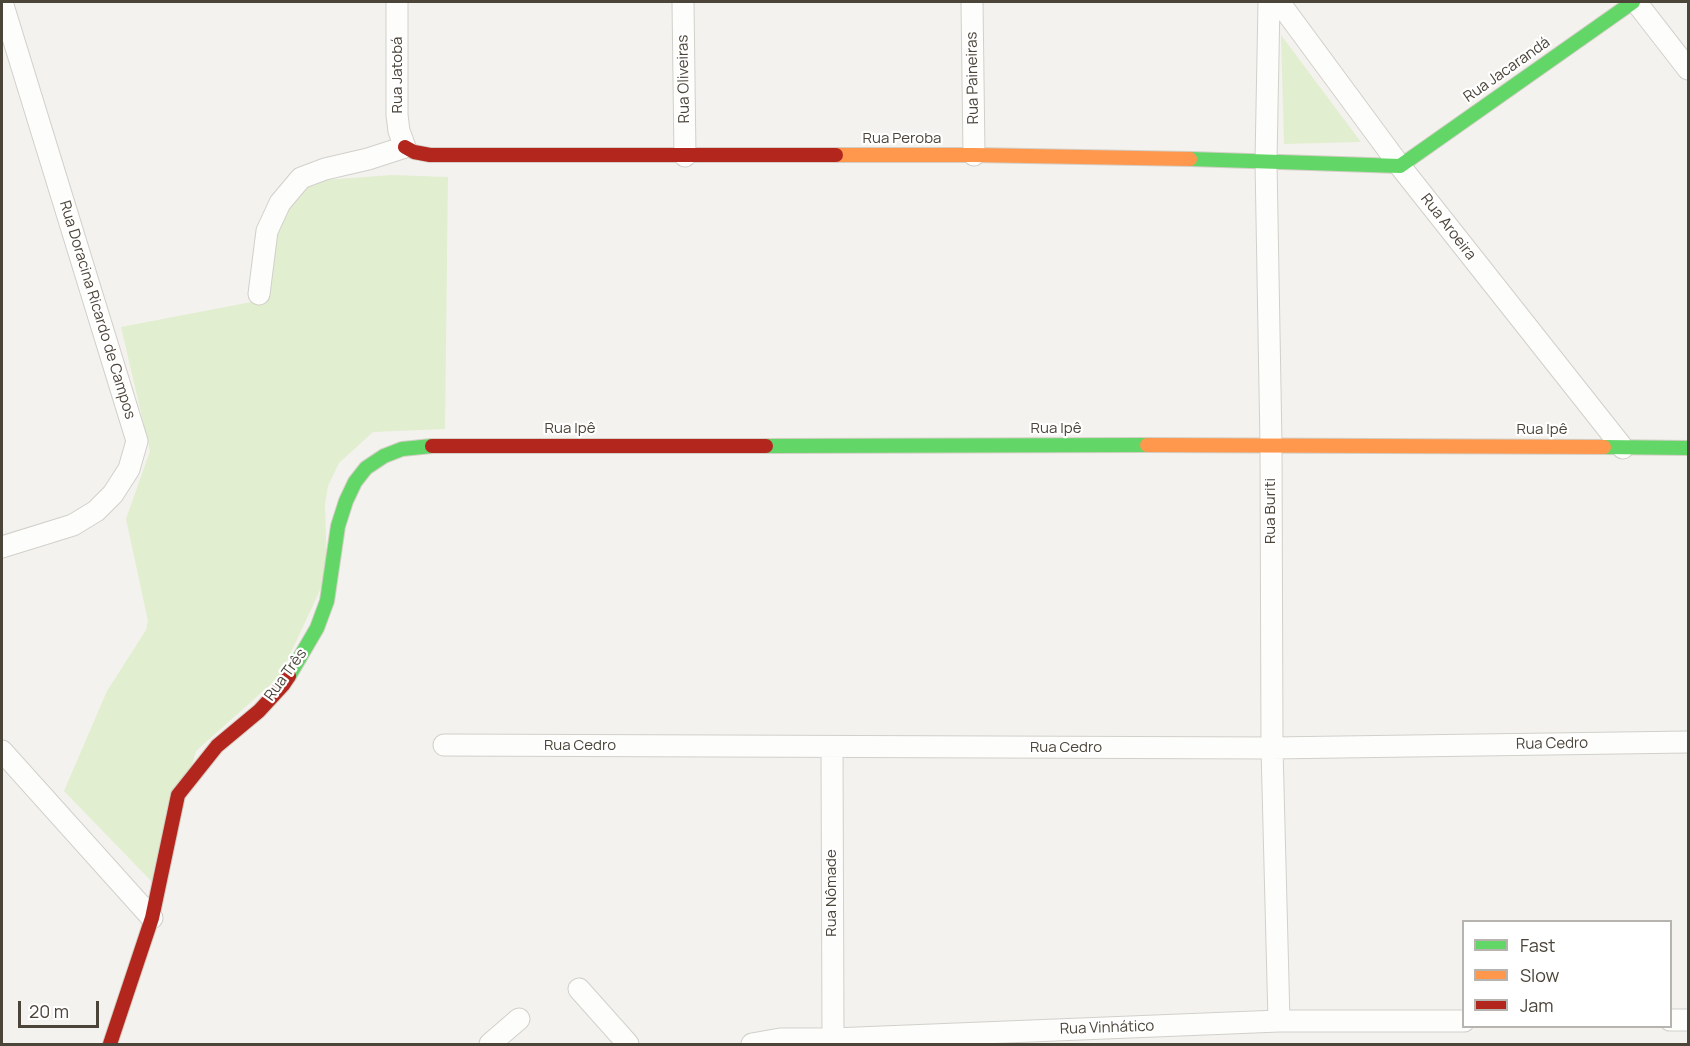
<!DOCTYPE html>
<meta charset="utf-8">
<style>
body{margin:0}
#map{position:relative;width:1690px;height:1046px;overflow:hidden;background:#f4f2ee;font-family:Manrope,sans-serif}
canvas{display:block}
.frame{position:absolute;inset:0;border:3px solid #4b4439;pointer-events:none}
.legend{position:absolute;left:1462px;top:920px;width:210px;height:108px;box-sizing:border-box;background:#fff;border:2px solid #b7b4b0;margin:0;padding:8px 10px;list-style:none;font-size:18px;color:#4b4439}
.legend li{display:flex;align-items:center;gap:12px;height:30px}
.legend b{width:30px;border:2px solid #b7b4b0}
.scale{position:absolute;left:18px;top:1001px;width:81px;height:27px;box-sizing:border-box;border:3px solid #4b4439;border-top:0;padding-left:8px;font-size:18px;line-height:21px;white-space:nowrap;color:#4b4439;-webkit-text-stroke:4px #fff;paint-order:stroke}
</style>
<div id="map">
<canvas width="1690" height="1046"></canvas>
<div class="frame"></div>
<ul class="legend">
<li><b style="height:8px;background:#63d668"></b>Fast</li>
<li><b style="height:8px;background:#ff974d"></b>Slow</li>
<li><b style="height:8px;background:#b3261e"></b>Jam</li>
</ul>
<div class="scale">20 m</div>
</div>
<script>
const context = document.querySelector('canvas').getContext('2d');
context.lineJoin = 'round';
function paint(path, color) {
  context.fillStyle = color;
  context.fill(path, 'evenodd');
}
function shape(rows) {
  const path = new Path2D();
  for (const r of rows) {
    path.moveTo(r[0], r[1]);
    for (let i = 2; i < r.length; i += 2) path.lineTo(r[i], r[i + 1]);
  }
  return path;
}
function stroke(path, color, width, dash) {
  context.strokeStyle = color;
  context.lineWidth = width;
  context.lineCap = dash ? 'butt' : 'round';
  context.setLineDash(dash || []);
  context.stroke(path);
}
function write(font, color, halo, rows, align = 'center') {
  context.font = font + ' Manrope,sans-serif';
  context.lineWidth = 4.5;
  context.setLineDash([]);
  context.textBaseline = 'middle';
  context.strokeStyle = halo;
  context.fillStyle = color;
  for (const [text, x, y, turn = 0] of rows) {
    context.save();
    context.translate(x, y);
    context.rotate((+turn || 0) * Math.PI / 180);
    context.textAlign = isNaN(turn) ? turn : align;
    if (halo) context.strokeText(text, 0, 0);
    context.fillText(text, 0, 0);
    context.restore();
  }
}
paint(shape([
 [1281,35,1361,142,1284,144],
 [392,175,448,177,445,429,373,432,339,463,328,486,325,504,327,575,280,676,196,751,156,886,64,791,107,691,146,630,148,621,126,519,150,451,121,327,267,299,267,235,311,181]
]), '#e1eecf');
const street = shape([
 [683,2,685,156],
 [972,2,974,155],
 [1269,2,1266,161,1271,445,1272,748,1279,1021],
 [1279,2,1400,166,1623,448],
 [1636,2,1688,69],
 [259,294,267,231,280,203,301,178,325,169,368,159,405,147,399,131,397,115,397,2],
 [2,547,73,525,96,511,113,494,129,469,137,441,2,2],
 [444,745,1272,748,1688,742],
 [832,747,833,1039],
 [2,751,152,918],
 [579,989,628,1044],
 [1670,1020,1688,1020],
 [490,1044,519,1019],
 [752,1044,780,1039,833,1039,1279,1021,1464,1021]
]);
const fast = shape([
 [1190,159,1400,166,1633,2],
 [766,446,1147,445],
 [1604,447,1688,448],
 [289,676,317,628,327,601,338,526,346,501,355,482,366,468,384,456,402,449,432,446]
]);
const slow = shape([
 [836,155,974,155,1190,159],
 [1147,445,1604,447]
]);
const jam = shape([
 [405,147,414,152,430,155,836,155],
 [432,446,766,446],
 [110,1044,152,918,178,795,217,746,259,711,283,685,289,676]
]);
stroke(street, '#d2d0cb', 23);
stroke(fast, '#d3cfc5', 16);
stroke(slow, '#d3cfc5', 16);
stroke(jam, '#d3cfc5', 16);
stroke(street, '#fdfdfc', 21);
stroke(fast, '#63d668', 14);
stroke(slow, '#ff974d', 14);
stroke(jam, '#b3261e', 14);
write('15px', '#4b4439', '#fff', [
 ["Rua Jacarandá",1507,70,-35],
 ["Rua Jatobá",398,75,-90],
 ["Rua Paineiras",973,78,-91],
 ["Rua Oliveiras",684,79,-91],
 ["Rua Peroba",902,139],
 ["Rua Aroeira",1448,227,52],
 ["Rua Doracina Ricardo de Campos",97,310,73],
 ["Rua Ipê",570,429],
 ["Rua Ipê",1056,429],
 ["Rua Ipê",1542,430],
 ["Rua Buriti",1271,511,-90],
 ["Rua Três",286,675,-54],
 ["Rua Cedro",1552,744,-1],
 ["Rua Cedro",580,746],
 ["Rua Cedro",1066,748],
 ["Rua Nômade",832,893,-90],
 ["Rua Vinhático",1107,1028,-2]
]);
</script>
